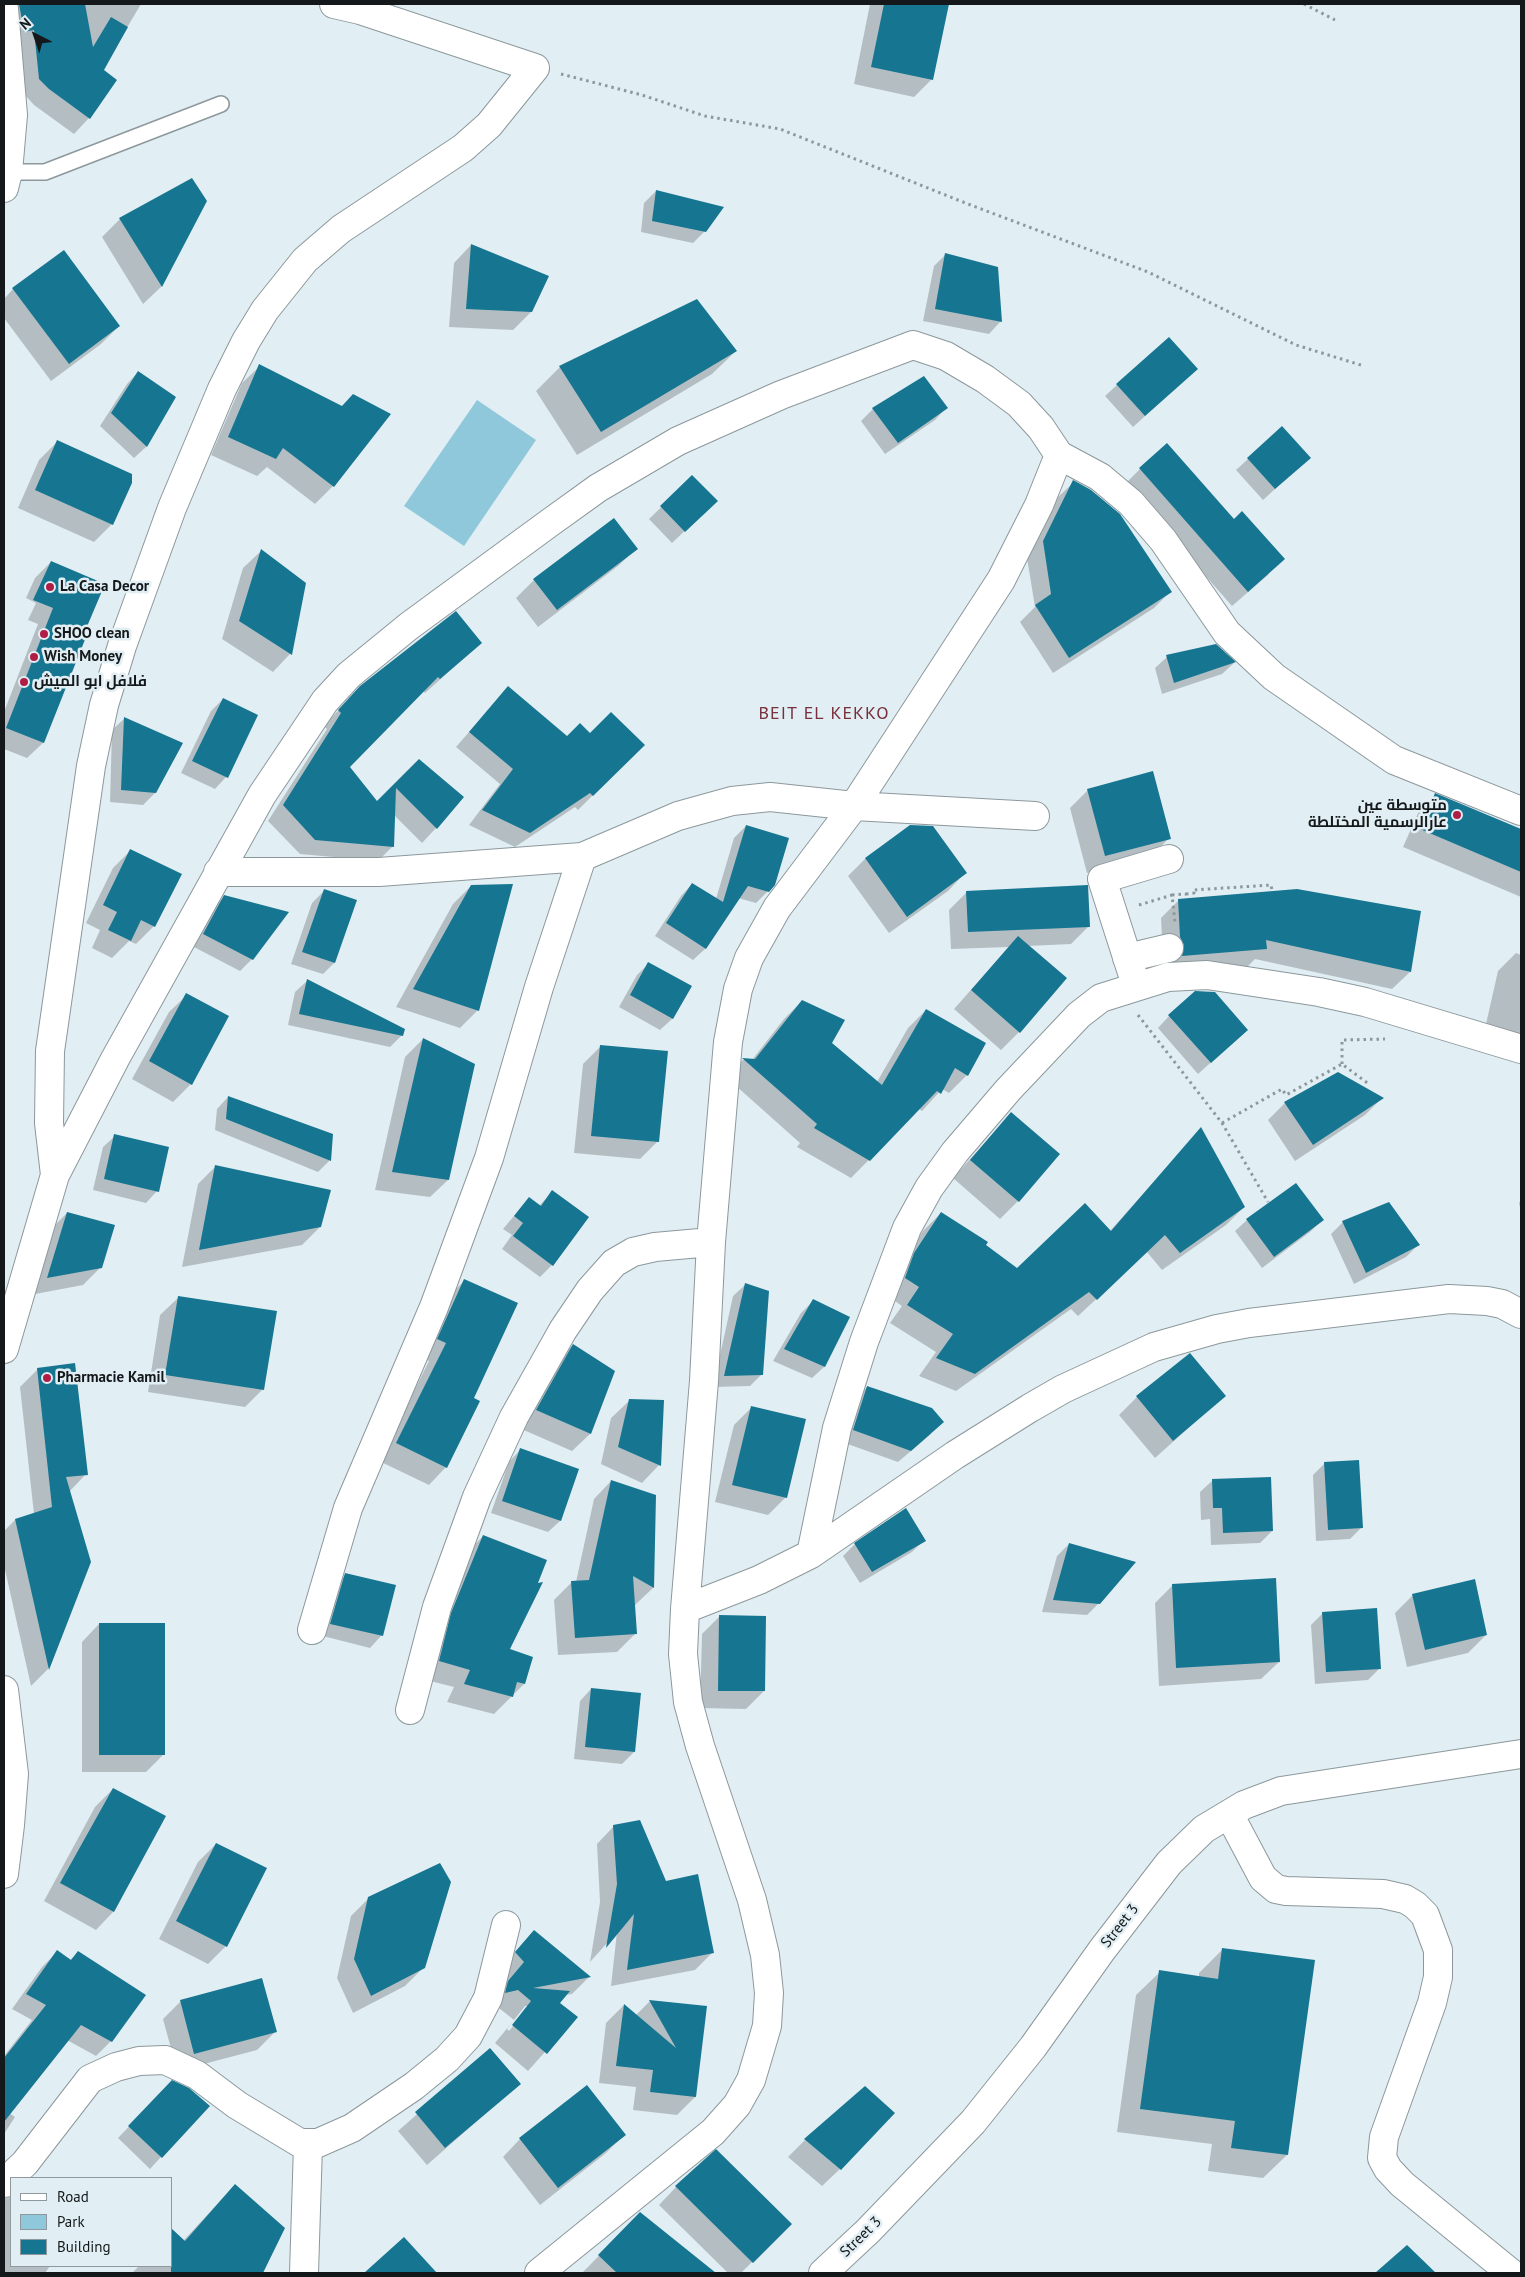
<!DOCTYPE html>
<meta charset="utf-8">
<style>
body{margin:0}
#map{position:relative;width:1525px;height:2277px;overflow:hidden;background:#e1eef3;font-family:"PT Sans",sans-serif}
canvas{display:block}
.frame{position:absolute;inset:0;border:5px solid #14181a;pointer-events:none}
.legend{position:absolute;left:10px;top:2177px;width:162px;height:90px;box-sizing:border-box;background:#e1eef3;border:1px solid #8f989c;margin:0;padding:6px 9px;list-style:none;font-size:15px;color:#14181a}
.legend li{display:flex;align-items:center;gap:10px;height:25px}
.legend b{width:25px;border:1px solid #8f989c}
.north{position:absolute;left:10px;top:10px;width:50px;height:50px;-webkit-text-stroke:4px #e1eef3;paint-order:stroke;rotate:319deg;font-size:14px;font-weight:700;line-height:20px;text-align:center;color:#14181a}
.north::after{content:'';display:block;margin:auto;width:18px;height:22px;background:#14181a;clip-path:polygon(50% 0,100% 100%,50% 72%,0 100%)}
</style>
<div id="map">
<canvas width="1525" height="2277"></canvas>
<div class="frame"></div>
<ul class="legend">
<li><b style="height:6px;background:#fff"></b>Road</li>
<li><b style="height:14px;background:#8fc7db"></b>Park</li>
<li><b style="height:14px;background:#167590"></b>Building</li>
</ul>
<div class="north">N</div>
</div>
<script>
const context = document.querySelector('canvas').getContext('2d');
context.lineJoin = 'round';
function paint(path, color) {
  context.fillStyle = color;
  context.fill(path, 'evenodd');
}
function shape(rows) {
  const path = new Path2D();
  for (const r of rows) {
    path.moveTo(r[0], r[1]);
    for (let i = 2; i < r.length; i += 2) path.lineTo(r[i], r[i + 1]);
  }
  return path;
}
function stroke(path, color, width, dash) {
  context.strokeStyle = color;
  context.lineWidth = width;
  context.lineCap = dash ? 'butt' : 'round';
  context.setLineDash(dash || []);
  context.stroke(path);
}
function write(font, color, halo, rows, align = 'center') {
  context.font = font + ' "PT Sans",Cairo,sans-serif';
  context.lineWidth = 5;
  context.setLineDash([]);
  context.textBaseline = 'middle';
  context.strokeStyle = halo;
  context.fillStyle = color;
  for (const [text, x, y, turn = 0] of rows) {
    context.save();
    context.translate(x, y);
    context.rotate((+turn || 0) * Math.PI / 180);
    context.textAlign = isNaN(turn) ? turn : align;
    if (halo) context.strokeText(text, 0, 0);
    context.fillText(text, 0, 0);
    context.restore();
  }
}
paint(shape([
 [477,400,536,440,464,546,404,506]
]), '#8fc7db');
paint(shape([
 [4,4,141,4,102,70,115,80,89,118,74,134,34,105,25,95],
 [870,4,948,4,932,79,914,97,854,84],
 [192,180,206,201,161,287,143,304,102,237,120,219],
 [656,191,705,231,693,243,641,232,644,203],
 [471,245,531,312,513,330,449,327,454,263],
 [946,254,996,268,1000,322,989,334,923,321,934,266],
 [13,289,119,326,101,344,51,381,4,318,4,299],
 [736,351,712,374,577,455,536,391,560,367],
 [260,366,341,407,389,414,333,486,315,504,267,467,257,476,211,455,242,383],
 [138,372,174,398,146,447,134,458,100,426,127,384],
 [1184,381,1133,427,1105,396,1117,385],
 [946,408,935,420,885,454,861,421,873,409],
 [57,442,112,524,94,542,18,508,39,460],
 [1248,459,1297,469,1263,500,1236,470],
 [1140,469,1269,574,1232,606,1125,484],
 [692,477,716,501,672,543,649,519],
 [1074,482,1170,592,1154,608,1053,673,1020,622,1035,607,1027,558,1057,498],
 [614,519,636,549,618,566,538,627,516,598,534,580],
 [261,551,305,584,290,654,273,672,222,639,243,568],
 [51,562,81,637,84,638,43,743,27,758,4,749,4,712,38,624,28,620,36,603,26,598,35,578],
 [481,643,425,693,423,691,348,767,377,803,419,761,436,828,422,843,394,815,393,846,378,861,300,854,268,821,327,729,324,726,345,703],
 [1167,657,1234,663,1222,674,1162,694,1155,668],
 [508,687,568,738,590,734,643,745,578,810,575,807,515,847,469,825,500,784,456,747],
 [223,699,256,715,226,777,215,789,181,773,211,711],
 [124,719,181,744,155,793,143,805,110,802,112,730],
 [1088,790,1169,838,1152,856,1087,873,1070,808],
 [1436,795,1521,831,1521,897,1403,847,1418,813],
 [746,826,768,891,756,903,738,898,705,949,693,960,655,936,681,896,692,884,716,899,734,838],
 [911,826,965,873,948,891,889,933,848,876,865,859],
 [131,850,154,926,136,944,129,941,112,958,92,948,100,930,86,923,113,868],
 [471,886,478,1010,460,1028,396,1007,453,904],
 [324,891,334,963,323,974,291,964,312,903],
 [967,892,1089,926,1071,944,1028,946,1019,1032,1001,1050,954,1009,1009,947,951,949,949,910],
 [225,896,252,959,240,971,192,946,213,908],
 [1179,900,1410,972,1392,989,1255,959,1248,966,1165,973,1167,963,1163,956,1161,918],
 [1516,953,1521,955,1521,1036,1486,1024,1498,971],
 [649,963,690,987,672,1019,660,1030,619,1007,637,975],
 [307,981,402,1035,390,1047,288,1025,295,992],
 [187,995,191,1084,173,1102,132,1079,169,1012],
 [802,1001,831,1043,877,1082,908,1028,926,1010,967,1075,949,1093,942,1089,922,1111,919,1109,851,1178,797,1147,800,1143,726,1077,743,1060,752,1060,784,1019],
 [1169,1016,1247,1030,1198,1074,1158,1028],
 [423,1039,448,1180,430,1197,375,1190,405,1057],
 [601,1046,658,1141,640,1159,574,1153,583,1064],
 [228,1097,330,1160,318,1172,215,1130,217,1109],
 [1382,1098,1365,1115,1295,1161,1268,1120,1285,1103],
 [1011,1114,1018,1201,1000,1219,953,1178],
 [1201,1129,1244,1207,1226,1225,1162,1270,1147,1252,1078,1316,1071,1309,956,1391,919,1376,936,1352,890,1323,902,1306,888,1296,897,1273,923,1231,941,1213,1017,1270,1110,1231],
 [115,1136,157,1191,146,1203,93,1190,103,1147],
 [216,1166,320,1227,302,1245,182,1267,198,1184],
 [552,1192,587,1217,552,1265,540,1277,502,1249,512,1235,503,1229,529,1198,539,1206],
 [1521,1200,1521,1212,1519,1203],
 [67,1213,101,1267,83,1285,30,1295,49,1231],
 [1247,1220,1322,1220,1310,1232,1262,1268,1235,1231],
 [1343,1222,1418,1245,1406,1257,1354,1284,1331,1234],
 [465,1280,472,1398,446,1467,429,1485,379,1461,429,1361,420,1357,447,1298],
 [745,1285,762,1374,750,1386,713,1387,733,1296],
 [178,1298,263,1389,245,1407,148,1392,160,1315],
 [813,1301,848,1318,824,1367,812,1378,773,1361,801,1313],
 [573,1345,613,1371,590,1434,572,1451,519,1428,556,1363],
 [1190,1355,1224,1396,1155,1458,1119,1415,1137,1397],
 [38,1369,86,1474,69,1492,89,1562,48,1669,31,1686,4,1565,4,1531,15,1520,34,1514,20,1387],
 [867,1387,931,1434,898,1462,842,1442,855,1399],
 [629,1401,659,1465,642,1483,601,1464,611,1418],
 [752,1407,786,1497,768,1515,715,1502,734,1425],
 [520,1450,560,1521,548,1532,491,1513,509,1462],
 [1325,1463,1361,1528,1350,1539,1316,1541,1313,1475],
 [611,1481,655,1496,653,1588,635,1605,634,1604,635,1634,617,1652,558,1655,554,1600,572,1582,576,1582,594,1499],
 [1212,1481,1272,1531,1260,1543,1211,1545,1210,1519,1201,1520,1200,1492],
 [483,1536,508,1650,524,1684,494,1714,447,1702,454,1687,422,1679,466,1554],
 [924,1540,912,1552,860,1583,843,1556,855,1544],
 [1069,1544,1099,1603,1087,1615,1042,1612,1057,1556],
 [346,1574,394,1586,381,1636,370,1648,319,1635,334,1586],
 [1173,1585,1279,1662,1261,1679,1159,1686,1155,1603],
 [1413,1595,1486,1635,1468,1653,1407,1667,1395,1613],
 [1323,1613,1379,1669,1368,1680,1315,1684,1311,1625],
 [720,1616,764,1691,746,1709,700,1708,702,1634],
 [99,1624,164,1754,146,1772,82,1772,82,1642],
 [591,1689,640,1694,634,1752,622,1764,574,1759,580,1701],
 [113,1789,165,1817,113,1912,96,1930,44,1901,95,1807],
 [614,1826,665,1883,712,1953,695,1970,611,1986,617,1932,590,1962,600,1902,597,1844],
 [216,1844,226,1946,208,1964,159,1939,198,1862],
 [369,1898,423,1968,405,1986,353,2013,337,1978,351,1916],
 [534,1931,589,1977,572,1994,565,1995,559,2003,576,2017,528,2071,495,2043,514,2020,499,2008,488,2010,491,2000,508,1980,498,1971],
 [525,2006,529,2006,509,2031,507,2029],
 [1223,1949,1287,2155,1263,2178,1208,2171,1212,2144,1117,2132,1136,1995,1160,1972,1199,1977,1199,1973],
 [57,1952,70,1960,78,1953,111,2041,96,2056,67,2040,9,2113,15,2117,4,2134,4,2056,32,2020,12,2009,42,1967],
 [181,2001,275,2032,257,2050,177,2071,163,2019],
 [650,2001,706,2007,695,2097,677,2115,633,2110,636,2087,599,2083,606,2023,624,2005,636,2015],
 [490,2050,519,2084,427,2165,398,2131],
 [160,2094,161,2157,150,2169,118,2138],
 [624,2135,606,2153,540,2205,503,2157,520,2139],
 [805,2140,840,2169,822,2186,788,2157],
 [235,2185,283,2228,261,2273,132,2273,139,2266,171,2266,183,2241],
 [676,2187,790,2224,741,2273,728,2273,659,2205],
 [11,2196,11,2266,50,2266,45,2273,4,2273,4,2199],
 [640,2214,714,2273,582,2273],
 [404,2239,435,2273,366,2273],
 [1407,2247,1435,2273,1377,2273]
]), '#0003');
paint(shape([
 [19,4,85,4,93,47,111,17,128,27,104,70,117,80,90,119,49,89,39,79,34,30,24,32],
 [884,4,949,4,933,80,871,67],
 [192,178,207,201,162,287,119,218],
 [656,190,724,207,706,232,652,221],
 [471,244,549,276,532,312,466,309],
 [64,250,120,326,69,364,12,288],
 [945,253,998,267,1002,322,935,309],
 [697,299,737,351,601,432,559,366],
 [1169,337,1198,369,1145,416,1116,384],
 [259,364,342,406,353,394,391,414,334,487,283,448,276,459,228,437],
 [138,371,176,397,147,447,111,413],
 [924,376,948,408,898,443,872,408],
 [1282,426,1311,458,1275,489,1247,458],
 [57,440,132,474,132,483,113,525,35,490],
 [1167,443,1234,519,1242,511,1285,559,1248,592,1139,468],
 [692,475,718,501,685,532,660,506],
 [1073,480,1091,490,1120,514,1172,592,1069,658,1035,605,1051,594,1043,541],
 [614,518,638,549,557,610,533,579],
 [261,549,306,583,292,655,239,621],
 [51,561,105,584,83,636,86,637,44,743,6,728,53,608,33,600],
 [456,611,482,643,440,679,438,677,350,767,377,801,419,759,464,797,437,829,396,788,394,847,315,840,283,805,341,713,338,710,360,686],
 [1216,644,1236,662,1174,683,1166,655],
 [508,686,567,736,580,723,590,733,611,712,645,745,593,796,590,793,530,833,482,810,513,769,469,732],
 [223,698,258,715,228,778,192,761],
 [124,717,183,743,156,793,121,790],
 [1153,771,1171,839,1105,856,1087,789],
 [1435,793,1521,829,1521,872,1420,829],
 [746,825,789,838,775,885,769,892,748,886,706,949,666,923,692,883,723,902],
 [910,825,933,826,967,873,907,917,865,858],
 [130,849,182,874,155,927,141,920,131,941,108,930,117,912,103,905],
 [513,884,479,1011,413,989,471,885],
 [1088,885,1090,927,968,932,966,891],
 [324,889,357,900,335,963,302,952],
 [1297,889,1421,911,1411,972,1266,940,1267,949,1182,956,1184,945,1180,937,1178,899],
 [224,895,289,912,253,960,203,934],
 [1018,936,1067,978,1020,1033,971,990],
 [648,962,692,986,673,1019,630,995],
 [307,979,405,1029,403,1036,299,1014],
 [1195,991,1215,992,1248,1030,1211,1063,1168,1015],
 [186,993,229,1016,192,1085,149,1061],
 [802,1000,845,1020,832,1043,882,1085,926,1009,986,1043,968,1076,955,1068,941,1094,937,1091,870,1161,814,1128,817,1124,742,1058,755,1059],
 [423,1038,475,1064,449,1180,392,1172],
 [600,1045,668,1051,659,1142,591,1136],
 [1338,1072,1384,1098,1313,1145,1284,1102],
 [228,1096,333,1134,331,1161,226,1119],
 [1011,1112,1060,1154,1019,1202,970,1160],
 [1201,1127,1245,1207,1180,1253,1165,1235,1097,1300,1089,1292,975,1374,936,1358,953,1334,907,1305,919,1287,905,1278,914,1253,941,1212,988,1242,986,1245,1017,1268,1085,1203,1111,1231],
 [114,1134,169,1147,159,1192,104,1179],
 [215,1165,331,1190,321,1227,199,1250],
 [1296,1183,1324,1220,1274,1257,1246,1219],
 [552,1190,589,1217,553,1266,513,1236,523,1223,514,1216,529,1197,541,1206],
 [1389,1202,1420,1245,1366,1273,1342,1221],
 [67,1212,115,1225,102,1268,47,1278],
 [464,1279,518,1303,474,1398,480,1401,447,1468,396,1443,446,1343,437,1339],
 [745,1283,769,1291,763,1375,724,1376],
 [178,1296,277,1311,264,1390,165,1375],
 [813,1299,850,1317,825,1367,784,1349],
 [573,1344,615,1371,591,1434,536,1410],
 [1190,1353,1226,1396,1173,1441,1136,1396],
 [75,1363,88,1475,66,1477,91,1562,49,1670,15,1519,52,1507,37,1368],
 [867,1386,932,1408,944,1422,911,1451,853,1430],
 [629,1399,664,1400,661,1466,618,1447],
 [751,1406,806,1419,787,1498,732,1485],
 [520,1448,579,1469,561,1521,502,1501],
 [1359,1460,1363,1528,1328,1530,1324,1462],
 [1271,1477,1273,1531,1223,1533,1222,1508,1213,1508,1212,1479],
 [611,1480,656,1495,654,1588,633,1576,637,1634,575,1638,571,1581,589,1580],
 [906,1508,926,1541,872,1572,854,1543],
 [483,1535,547,1560,538,1583,543,1582,510,1649,533,1657,525,1684,517,1682,513,1697,464,1684,470,1670,439,1661,451,1613],
 [1069,1543,1136,1562,1100,1604,1053,1600],
 [345,1573,396,1585,383,1636,330,1624],
 [1276,1578,1280,1662,1176,1668,1172,1584],
 [1475,1579,1487,1635,1425,1650,1412,1594],
 [1377,1608,1381,1669,1326,1672,1322,1612],
 [719,1615,766,1616,765,1691,718,1691],
 [99,1623,165,1623,165,1755,99,1755],
 [591,1688,641,1693,635,1752,585,1747],
 [113,1788,166,1816,114,1912,60,1883],
 [640,1820,666,1881,698,1874,714,1953,627,1970,634,1914,606,1948,617,1884,613,1825],
 [216,1843,267,1868,227,1947,176,1921],
 [440,1863,451,1882,425,1968,371,1996,354,1959,368,1897],
 [534,1930,591,1977,533,1988,570,1991,560,2003,578,2017,547,2054,512,2025,531,2001,518,1990,505,1993,508,1981,524,1962,515,1952],
 [1222,1948,1315,1960,1288,2155,1231,2148,1235,2121,1140,2109,1159,1970,1218,1979],
 [57,1950,71,1960,78,1951,146,1995,112,2042,81,2025,4,2122,4,2058,46,2005,26,1994],
 [262,1978,277,2032,194,2054,180,2000],
 [649,2000,707,2006,696,2097,650,2092,653,2070,616,2066,624,2004,676,2048],
 [490,2048,521,2084,445,2148,415,2112],
 [172,2080,189,2088,210,2106,162,2158,128,2126],
 [587,2085,626,2135,558,2188,519,2138],
 [865,2086,895,2113,841,2170,804,2139],
 [716,2149,792,2224,753,2263,675,2186],
 [235,2184,285,2228,263,2273,171,2273,171,2228,185,2241],
 [640,2212,716,2273,617,2273,598,2255],
 [404,2237,437,2273,364,2273],
 [1407,2245,1436,2273,1375,2273]
]), '#167590');
const service = shape([
 [8,172,45,172,221,104]
]);
const minor = shape([
 [1059,455,1100,477,1131,503,1163,540,1227,633,1274,677,1394,760,1521,811],
 [218,872,379,872,582,857],
 [1127,958,1169,948],
 [1136,985,1102,879,1169,859],
 [55,1175,49,1123,50,1051,91,766,104,705,122,646,172,508,222,389,246,341,265,310,305,260,341,229,463,148,489,125,535,68,360,10,334,4],
 [4,1349,55,1175,115,1059,262,795,325,701,349,675,409,626,548,524,598,488,678,441,781,395,913,345,946,356,985,379,1019,404,1041,428,1059,455,1039,505,1001,580,854,806,777,908,749,958,738,989,728,1042,711,1242,704,1381,685,1609],
 [811,1554,837,1428,864,1342,907,1228,929,1188,955,1152,1008,1090,1079,1015,1101,998,1168,977,1207,975,1319,992,1365,1002,1521,1049],
 [312,1630,348,1508,434,1307,489,1158,539,987,582,857,678,816,732,801,770,797,854,806,1035,816],
 [410,1710,437,1607,477,1497,514,1417,563,1330,590,1290,614,1263,633,1252,655,1247,711,1242],
 [1229,1814,1263,1878,1276,1889,1286,1891,1383,1894,1405,1899,1415,1905,1425,1915,1438,1950,1438,1977,1432,2003,1384,2137,1382,2158,1388,2169,1402,2184,1511,2273],
 [4,2183,25,2163,90,2079,116,2067,139,2061,165,2060,197,2075,237,2105,300,2143,318,2143,352,2128,414,2086,447,2059,468,2036,488,1998,506,1925],
 [304,2273,308,2145],
 [539,2273,713,2132,737,2105,751,2080,767,2026,769,1993,765,1955,752,1900,700,1746,688,1702,683,1654,685,1609,759,1580,811,1554,955,1455,1030,1408,1063,1389,1154,1347,1217,1329,1249,1323,1449,1299,1487,1301,1502,1304,1521,1314],
 [823,2273,868,2231,973,2122,1033,2047,1102,1950,1169,1863,1204,1829,1244,1805,1281,1791,1521,1754]
]);
const tertiary = shape([
 [4,9,13,115,8,172]
]);
const trunk = shape([
 [4,188,8,172],
 [4,1690,14,1774,10,1825,4,1874]
]);
stroke(service, '#8c989c', 18);
stroke(minor, '#8c989c', 30);
stroke(tertiary, '#8c989c', 30);
stroke(trunk, '#8c989c', 30);
stroke(shape([
 [1304,4,1335,20],
 [561,74,642,95,705,116,780,129,968,204,1148,272,1296,345,1364,366],
 [1186,894,1194,893,1193,890,1271,885,1272,891],
 [1172,895,1186,894,1187,898],
 [1139,905,1172,895,1175,922],
 [1138,1015,1222,1123,1268,1202],
 [1342,1064,1342,1040,1385,1039],
 [1222,1123,1282,1089,1286,1095,1342,1064,1370,1085]
]), '#8e989c', 3, [2.5, 4]);
stroke(service, '#fff', 15);
stroke(minor, '#fff', 28);
stroke(tertiary, '#fff', 28);
stroke(trunk, '#fff', 28);
for (const [x, y, r, color] of [
 [50,587,5,"#b01e45"],
 [44,634,5,"#b01e45"],
 [34,657,5,"#b01e45"],
 [24,682,5,"#b01e45"],
 [1457,815,5,"#b01e45"],
 [47,1378,5,"#b01e45"]
]) {
  const dot = new Path2D();
  dot.arc(x, y, r, 0, 2 * Math.PI);
  context.fillStyle = color;
  context.fill(dot);
  stroke(dot, '#e1eef3', 2);
}
write('bold 15px', '#14181a', '#e1eef3', [
 ["La Casa Decor",60,587],
 ["SHOO clean",54,634],
 ["Wish Money",44,657],
 ["فلافل ابو الميش",34,682],
 ["متوسطة عين",1447,806,"right"],
 ["عارالرسمية المختلطة",1447,823,"right"],
 ["Pharmacie Kamil",57,1378]
], 'left');
write('15px', '#14181a', '#e1eef3', [
 ["Street 3",1120,1926,-52],
 ["Street 3",861,2237,-44]
]);
context.letterSpacing = '1px';
write('18px', '#78313c', '#e1eef3', [
 ["BEIT EL KEKKO",824,714]
]);
context.letterSpacing = '0px';
</script>
